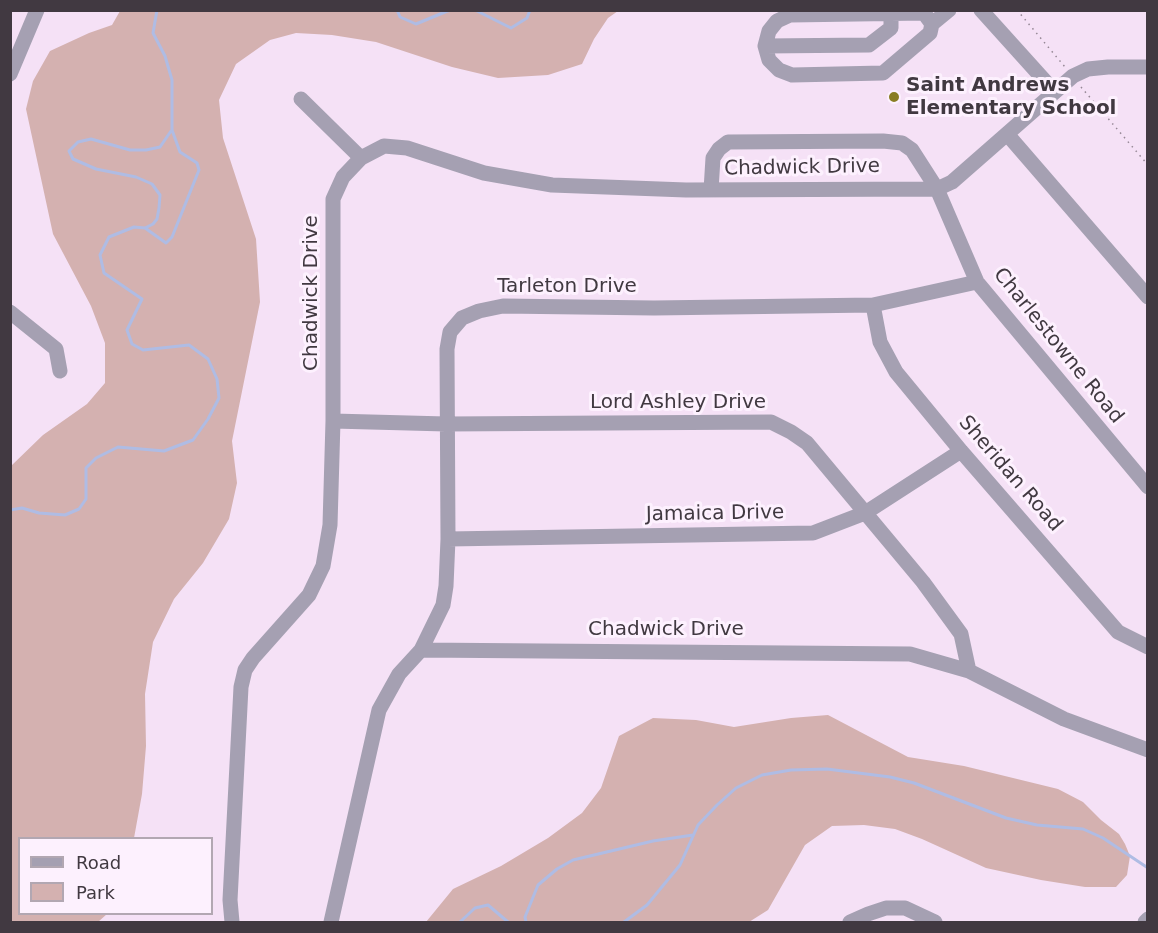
<!DOCTYPE html>
<style>
body{margin:0}
#map{position:relative;width:1158px;height:933px;overflow:hidden;background:#f5e1f6;font-family:"DejaVu Sans",sans-serif}
canvas{display:block}
.frame{position:absolute;inset:0;border:12px solid #413941;pointer-events:none}
.legend{position:absolute;left:18px;top:837px;width:195px;height:78px;box-sizing:border-box;background:#fdf1fe;border:2px solid #b2a7b2;margin:0;padding:8px 10px;list-style:none;font-size:18px;color:#413941}
.legend li{display:flex;align-items:center;gap:12px;height:30px}
.legend b{width:30px;border:2px solid #b2a7b2}
</style>
<div id="map">
<canvas width="1158" height="933"></canvas>
<div class="frame"></div>
<ul class="legend">
<li><b style="height:8px;background:#a5a0b2"></b>Road</li>
<li><b style="height:16px;background:#d4b1b0"></b>Park</li>
</ul>
</div>
<script>
const context = document.querySelector('canvas').getContext('2d');
context.lineJoin = 'round';
function paint(path, color) {
  context.fillStyle = color;
  context.fill(path, 'evenodd');
}
function shape(rows) {
  const path = new Path2D();
  for (const r of rows) {
    path.moveTo(r[0], r[1]);
    for (let i = 2; i < r.length; i += 2) path.lineTo(r[i], r[i + 1]);
  }
  return path;
}
function stroke(path, color, width, dash) {
  context.strokeStyle = color;
  context.lineWidth = width;
  context.lineCap = dash ? 'butt' : 'round';
  context.setLineDash(dash || []);
  context.stroke(path);
}
function write(font, color, halo, rows, align = 'center') {
  context.font = font + ' "DejaVu Sans",sans-serif';
  context.lineWidth = 6;
  context.setLineDash([]);
  context.textBaseline = 'middle';
  context.strokeStyle = halo;
  context.fillStyle = color;
  for (const [text, x, y, turn = 0] of rows) {
    context.save();
    context.translate(x, y);
    context.rotate((+turn || 0) * Math.PI / 180);
    context.textAlign = isNaN(turn) ? turn : align;
    if (halo) context.strokeText(text, 0, 0);
    context.fillText(text, 0, 0);
    context.restore();
  }
}
paint(shape([
 [120,11,618,11,608,18,594,39,582,64,548,75,498,78,452,67,376,42,332,35,296,33,270,40,236,64,219,100,223,138,256,239,260,302,232,441,237,483,229,519,203,563,174,599,153,642,145,694,146,746,142,794,134,838,20,838,20,914,107,914,98,922,11,922,11,466,43,435,87,404,105,383,105,343,91,306,53,234,26,109,33,81,50,51,89,33,112,25],
 [828,715,908,757,964,766,1058,789,1083,802,1101,820,1119,834,1125,844,1130,856,1127,875,1116,887,1085,887,1041,880,986,868,922,839,895,829,864,825,832,826,805,845,768,910,749,922,426,922,453,889,501,866,548,838,582,813,601,788,619,736,653,718,696,720,734,727,791,718]
]), '#d4b1b0');
stroke(shape([
 [397,10,400,17,416,24,450,10],
 [475,10,511,28,527,18,530,10],
 [145,228,153,224,157,219,159,208,160,195,152,184,136,177,96,169,73,159,69,151,78,142,91,139,130,150,146,150,160,147,171,131],
 [10,510,22,508,39,513,65,515,79,509,86,499,86,468,96,458,118,447,164,451,193,440,208,419,219,398,217,379,208,359,189,345,143,350,132,344,127,330,142,299,104,273,100,255,109,237,134,227,145,228,166,243,172,237,199,170,197,163,180,152,172,130,172,80,165,56,153,33,157,10],
 [460,922,475,908,488,905,508,922],
 [526,922,525,917,538,885,557,869,573,860,653,841,693,835],
 [624,922,647,905,680,865,698,825,717,805,736,788,762,775,791,770,827,769,890,777,914,783,1006,818,1037,825,1083,829,1103,838,1148,868]
]), '#afbce4', 3);
stroke(shape([
 [1017,10,1065,67],
 [1081,87,1148,165]
]), '#968896', 1.5, [1.5, 4.5]);
stroke(shape([
 [981,10,1054,91],
 [932,24,924,13,790,15,777,21,769,31,765,46,769,60,779,70,792,75,883,73,930,33,932,24,949,10],
 [765,46,869,45,891,28,891,12],
 [10,74,37,10],
 [301,99,361,158],
 [1007,134,1148,297],
 [711,190,713,158,719,149,728,142,883,141,902,143,912,150,937,189,977,282,1148,487],
 [873,305,880,342,896,372,961,451,1118,632,1148,647],
 [10,312,56,349,60,371],
 [333,421,446,424,771,422,791,432,807,443,923,582,961,634,969,671],
 [448,539,813,533,865,513,961,451],
 [421,650,910,654,969,671,1064,719,1148,750],
 [232,922,230,900,241,687,245,670,253,658,309,595,323,566,330,525,333,421,333,199,343,177,361,158,384,146,407,148,484,173,552,185,686,190,937,189,952,182,1073,76,1088,69,1108,67,1148,67],
 [331,922,379,710,399,674,421,650,443,605,446,586,448,539,447,349,450,332,462,318,479,311,503,306,654,308,873,305,977,282],
 [850,922,868,914,886,908,905,908,935,922],
 [1145,922,1148,919]
]), '#a5a0b2', 15);
for (const [x, y, r, color] of [
 [894,97,6,"#897d23"]
]) {
  const dot = new Path2D();
  dot.arc(x, y, r, 0, 2 * Math.PI);
  context.fillStyle = color;
  context.fill(dot);
  stroke(dot, '#fdf1fe', 2);
}
write('bold 20px', '#413941', '#fdf1fe', [
 ["Saint Andrews",906,86],
 ["Elementary School",906,109]
], 'left');
write('20px', '#413941', '#fdf1fe', [
 ["Chadwick Drive",802,168,-1],
 ["Tarleton Drive",567,287],
 ["Chadwick Drive",312,293,-90],
 ["Charlestowne Road",1058,346,51],
 ["Lord Ashley Drive",678,403],
 ["Sheridan Road",1010,474,49],
 ["Jamaica Drive",715,514,-1],
 ["Chadwick Drive",666,630]
]);
</script>
